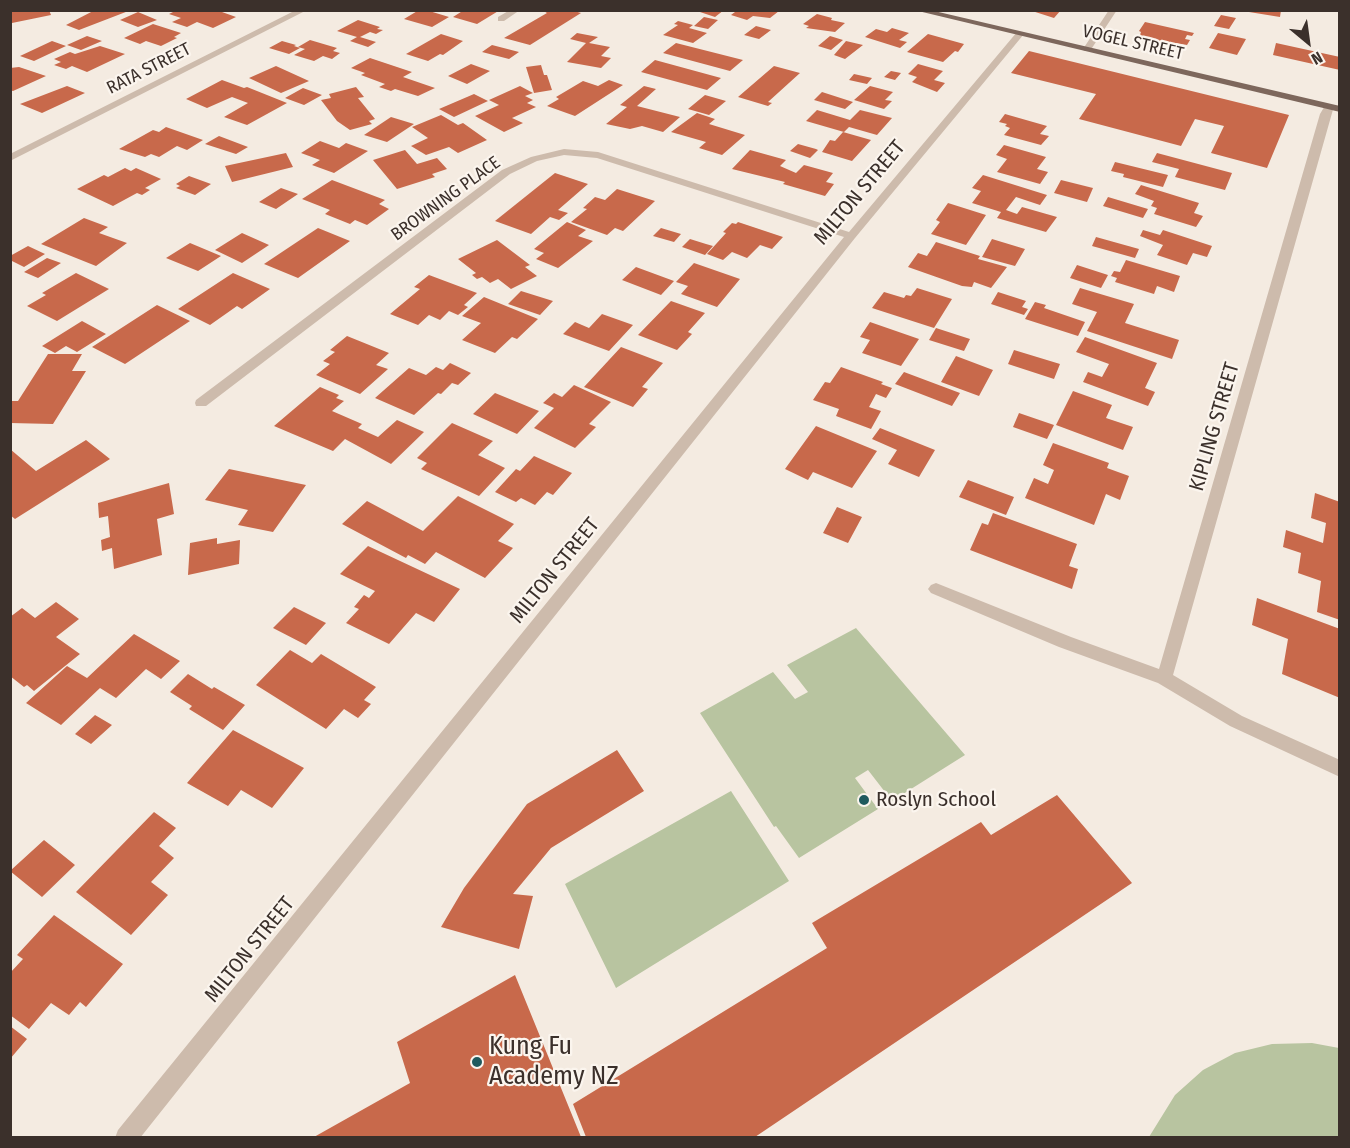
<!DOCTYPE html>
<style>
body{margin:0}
#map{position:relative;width:1350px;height:1148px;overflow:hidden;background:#f4ebe1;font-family:"Fira Sans Condensed",sans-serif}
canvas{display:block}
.frame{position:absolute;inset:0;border:12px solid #3b302b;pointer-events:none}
.north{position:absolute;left:1278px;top:12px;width:60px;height:60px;-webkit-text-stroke:4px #fbf5ee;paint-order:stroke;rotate:151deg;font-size:16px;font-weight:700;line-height:24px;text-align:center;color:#3b302b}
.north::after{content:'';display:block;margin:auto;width:21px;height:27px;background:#3b302b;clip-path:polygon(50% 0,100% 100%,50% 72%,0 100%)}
</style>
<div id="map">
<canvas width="1350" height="1148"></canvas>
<div class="frame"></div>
<div class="north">N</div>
</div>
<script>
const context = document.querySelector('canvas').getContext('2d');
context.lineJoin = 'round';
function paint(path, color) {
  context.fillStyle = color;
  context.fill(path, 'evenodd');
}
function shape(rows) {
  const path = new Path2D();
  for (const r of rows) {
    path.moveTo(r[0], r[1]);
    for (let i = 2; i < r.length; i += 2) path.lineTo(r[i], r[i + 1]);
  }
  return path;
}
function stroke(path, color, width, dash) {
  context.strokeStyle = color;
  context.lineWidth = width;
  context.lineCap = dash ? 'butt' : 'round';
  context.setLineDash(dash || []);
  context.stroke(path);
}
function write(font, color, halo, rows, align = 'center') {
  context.font = font + ' "Fira Sans Condensed",sans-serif';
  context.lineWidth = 4.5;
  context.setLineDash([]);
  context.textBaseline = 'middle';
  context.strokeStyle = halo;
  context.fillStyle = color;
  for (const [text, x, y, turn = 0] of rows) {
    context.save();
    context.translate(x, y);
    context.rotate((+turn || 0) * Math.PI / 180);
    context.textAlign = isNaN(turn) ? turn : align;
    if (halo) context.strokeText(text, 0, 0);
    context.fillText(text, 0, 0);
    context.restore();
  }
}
paint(shape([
 [856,628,965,755,892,801,868,770,855,778,878,809,799,858,776,826,774,827,700,713,773,672,795,699,808,692,787,665],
 [731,791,789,881,616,988,565,884],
 [1312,1043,1339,1048,1339,1137,1149,1137,1175,1095,1203,1070,1235,1053,1272,1044]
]), '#b8c4a0');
paint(shape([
 [15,10,49,10,51,15,12,23,10,13],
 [95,10,131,10,79,30,66,25],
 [177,10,225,10,222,12,236,17,213,28,197,22,187,27,172,22,181,18,169,14],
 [419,10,426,10,449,17,432,27,404,19],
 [464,10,500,10,477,24,453,17],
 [542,10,571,10,581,13,530,45,504,38,547,13],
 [694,10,724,10,715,17],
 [731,10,776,10,779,11,770,18,753,16,747,20,731,15,735,12],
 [1029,10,1061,10,1054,18],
 [1249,10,1281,10,1280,17,1249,12],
 [138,12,157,20,138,27,120,20],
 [817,14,832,18,831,20,845,23,835,32,806,28,809,26,803,24],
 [1221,15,1236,18,1229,29,1214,26],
 [704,17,718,20,708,29,694,26],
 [358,20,380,27,377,29,383,30,376,34,370,32,360,37,376,42,368,47,350,41,357,37,337,31],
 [678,21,693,25,689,28,707,33,693,43,663,35,678,25,674,24],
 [1145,22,1194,33,1192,36,1187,35,1185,39,1190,40,1187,45,1176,43,1172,49,1150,44,1139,38,1141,32,1139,31],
 [153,24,181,33,174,37,177,38,161,46,146,41,140,44,124,38],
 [756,26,771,30,759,39,744,35],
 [892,28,909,33,899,40,907,42,900,48,865,37,876,29,887,32],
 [577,33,598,37,589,43,610,47,601,56,611,58,601,68,567,62,586,43,570,39],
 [1218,33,1246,39,1237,55,1209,48],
 [441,34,463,41,443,55,440,54,428,61,406,54],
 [928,34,964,44,958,52,955,51,943,62,907,52],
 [87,36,102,41,81,50,67,45],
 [830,36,843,40,831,50,818,46],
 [310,40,337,48,333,51,340,53,332,59,323,56,314,61,294,55,305,49,298,47],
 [52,41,66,46,34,61,20,56],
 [282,41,296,45,294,46,300,48,289,54,269,48],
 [846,41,863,45,845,59,834,55],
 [676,43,743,60,730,71,663,53],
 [1276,43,1340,57,1340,70,1273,55],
 [492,45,519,52,509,59,482,52],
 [100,46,125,54,87,72,72,66,66,69,54,65,61,62,54,59,70,52,75,54],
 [1029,51,1289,115,1267,168,1211,153,1224,126,1195,119,1181,146,1079,119,1096,94,1011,73],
 [370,58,412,72,403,77,435,88,418,96,395,89,391,91,379,87,385,84,361,75,365,73,351,68],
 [655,60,721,78,707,90,641,72],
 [471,64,490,71,467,84,448,76],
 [918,64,943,71,934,80,945,83,937,92,912,82,917,77,908,74],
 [541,65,544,75,547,75,552,90,534,93,526,67],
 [276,66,309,81,281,93,249,78],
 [774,66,800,73,768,102,772,103,768,106,738,97],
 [19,67,46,76,13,91,10,90,10,68],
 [891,71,901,73,895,80,884,77],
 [854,74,872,78,867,84,849,80],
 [222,80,244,88,247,87,287,103,247,125,224,117,248,103,232,97,207,108,186,99],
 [609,80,623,85,575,116,547,106,559,99,556,97,583,81,598,86],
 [67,86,85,93,42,113,20,104],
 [520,86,533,93,525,96,533,100,527,103,536,107,512,118,523,123,504,132,475,116,499,105,489,100],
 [644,86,656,89,637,106,680,117,663,132,642,126,630,129,606,124,627,107,620,105],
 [870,86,893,92,885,100,892,101,884,109,854,100],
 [356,87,364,97,358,98,375,119,369,121,372,124,350,130,337,121,321,100,331,98,329,94],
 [303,88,322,95,304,105,285,98],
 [822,92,853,102,845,109,814,100],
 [474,94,488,101,454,117,439,109],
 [705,95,726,101,709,115,688,109],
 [817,110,850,120,860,110,892,118,877,135,849,127,844,132,806,121],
 [697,113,715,119,709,124,745,135,722,155,699,148,706,142,671,132],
 [1005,114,1047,126,1040,134,1049,136,1041,145,1004,135,1010,128,1005,126,1007,124,999,122],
 [441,115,458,125,463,123,487,140,458,153,449,147,426,155,411,146,428,138,412,127],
 [391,117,414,124,387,142,364,135],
 [166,127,203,140,187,150,177,146,159,157,151,154,145,157,119,149,153,130,159,132],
 [843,132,871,140,852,161,822,152,830,140,835,141],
 [219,136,248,147,236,154,205,144],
 [320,141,339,148,346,143,368,151,334,173,312,165,320,160,301,153],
 [798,144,816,149,818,150,810,158,790,151],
 [1004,145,1046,157,1037,169,1048,172,1040,184,997,172,1007,159,996,155],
 [405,150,417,164,437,158,447,169,432,174,435,177,397,189,373,160],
 [750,150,786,160,780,166,796,173,804,165,833,173,826,182,834,184,825,196,783,184,785,182,732,169],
 [286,153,293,167,232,182,225,166],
 [1157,153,1232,173,1225,190,1175,177,1179,169,1152,162],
 [1115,162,1168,175,1163,187,1123,177,1124,174,1111,171],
 [125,168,131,171,136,168,161,179,145,188,150,190,142,195,137,193,113,206,77,189,104,175,108,177],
 [555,173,588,184,558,210,568,213,559,220,550,217,531,234,495,221],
 [983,175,1047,195,1040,205,1016,197,1006,210,1017,214,1022,207,1057,217,1046,232,997,218,1001,212,972,203,981,191,972,188],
 [189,176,211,184,195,195,176,188,180,186,176,184],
 [332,180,385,200,379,204,389,209,367,225,355,220,350,224,325,214,330,210,302,199],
 [1061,180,1093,188,1087,202,1054,193],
 [1141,185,1199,203,1194,213,1203,216,1196,227,1154,214,1157,208,1151,206,1154,201,1135,194],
 [281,188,298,194,276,209,259,202],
 [617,189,655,201,623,231,615,228,607,235,571,222,587,209,583,208,595,197,605,200],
 [1108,197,1148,209,1143,218,1103,206],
 [948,203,986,215,966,245,931,234,940,222,936,220],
 [84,218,108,227,99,233,127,243,96,266,41,244],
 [567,222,586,230,578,236,593,241,558,268,536,259,544,253,534,249],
 [738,222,783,237,772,249,760,245,747,258,732,252,723,260,707,254,726,233,723,232,732,223,736,224],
 [318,228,350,241,298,278,264,264],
 [661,228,681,234,674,242,653,236],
 [1143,230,1160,235,1163,230,1212,246,1207,257,1193,253,1187,265,1157,255,1163,245,1140,236],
 [242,233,269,245,242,263,215,250],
 [1096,237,1139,249,1135,258,1092,246],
 [690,239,706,244,713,246,705,255,682,247],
 [992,239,1025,249,1015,266,982,257],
 [497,240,530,265,525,267,537,276,511,289,498,279,490,283,482,277,477,279,472,275,476,273,458,259],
 [936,242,980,256,978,259,1007,267,991,288,974,282,972,287,962,286,908,267,918,253,927,256],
 [190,243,221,256,198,271,166,258],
 [28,246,45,254,24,267,10,260,10,256],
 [47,258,61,263,38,278,24,272],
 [1126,260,1180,276,1174,292,1157,286,1154,294,1115,282,1117,278,1111,276,1114,271,1120,272],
 [694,263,740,279,717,307,681,294,688,286,676,282],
 [1077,265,1108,275,1101,288,1070,278],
 [636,267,674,281,661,295,622,280],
 [76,273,109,289,57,321,27,306,46,295,42,293],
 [233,273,270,289,242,309,237,306,210,325,178,309],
 [429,275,477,293,464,305,468,307,458,315,449,311,440,320,429,315,418,325,390,314,420,289,414,287],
 [917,288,952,299,934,328,872,308,884,292,904,298,906,295,911,296],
 [1080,288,1134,304,1125,323,1179,340,1172,359,1087,331,1097,312,1072,304],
 [521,291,553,301,540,315,508,304],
 [998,292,1026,301,1022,307,1028,309,1024,315,991,304],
 [484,297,538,319,517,339,512,337,495,353,462,340,481,323,462,316],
 [671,301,705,313,688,332,692,334,677,350,638,335],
 [1035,302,1046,305,1044,308,1085,322,1078,336,1025,319],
 [157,305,190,321,125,364,92,347],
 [602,314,633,325,609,351,563,334,575,322,589,328],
 [82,321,106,334,77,352,66,346,55,353,42,346],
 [870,322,919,339,901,366,862,353,870,340,860,337],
 [936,328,970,339,964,351,929,340],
 [347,336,389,353,376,365,388,369,360,394,316,375,330,364,323,361,335,352,330,350],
 [1085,337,1157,363,1145,388,1155,392,1148,406,1083,382,1088,372,1102,377,1109,364,1076,352],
 [621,347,663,363,642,387,648,389,633,407,584,387],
 [1014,350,1060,364,1054,379,1008,364],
 [48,354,82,354,72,371,86,371,53,424,10,423,10,401,18,401],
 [956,356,993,370,979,396,941,382],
 [450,363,471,373,458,385,452,383,441,394,438,393,414,415,375,398,409,368,426,375,436,367,443,370],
 [841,367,883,382,881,384,892,388,886,398,876,394,869,407,881,411,871,429,836,416,839,409,813,400,825,382,830,383],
 [904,372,960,393,952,406,895,384],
 [574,385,611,402,589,424,596,427,575,448,534,428,554,408,543,403,554,393,562,397],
 [320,387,339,395,336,398,344,401,332,411,362,424,358,428,378,437,397,420,424,432,391,464,345,439,333,451,274,426],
 [1073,391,1112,405,1106,418,1133,427,1123,450,1056,425],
 [495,393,539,411,517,434,473,414],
 [1019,413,1054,425,1047,439,1013,427],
 [452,423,493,441,478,455,505,468,479,496,421,469,427,463,417,458],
 [816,426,877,451,852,488,813,472,808,480,785,469],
 [880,428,935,450,919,477,888,464,897,450,872,439],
 [86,440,110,459,15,519,10,515,10,449,36,471],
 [1053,443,1109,463,1107,468,1129,476,1120,500,1106,494,1094,525,1025,498,1034,478,1048,484,1054,470,1043,465],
 [534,456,572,473,553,495,547,492,535,505,521,498,516,502,495,492,516,469,520,471],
 [229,469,306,485,273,532,238,525,248,510,205,500],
 [968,480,1014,497,1006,515,959,497],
 [169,483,174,514,157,519,162,555,114,569,112,548,102,551,101,540,110,537,108,516,99,518,98,503],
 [1315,493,1340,502,1340,620,1317,612,1321,581,1298,573,1301,553,1283,547,1286,530,1323,543,1326,523,1311,518],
 [458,496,514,524,498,541,513,548,485,578,436,552,425,564,408,555,406,558,342,524,367,501,423,531],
 [837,507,862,517,848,543,823,533],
 [993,513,1077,544,1069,566,1078,569,1072,589,970,550,982,523,988,525],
 [217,538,217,544,240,540,239,564,188,575,190,543],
 [368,546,460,589,434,622,416,613,389,644,346,623,359,609,354,607,364,595,369,598,375,591,340,574],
 [1257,598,1340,629,1340,698,1282,674,1288,639,1252,625],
 [56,602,79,619,56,637,80,654,34,691,27,685,24,687,10,676,10,617,22,608,35,618],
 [294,607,326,623,306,645,273,628],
 [134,634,180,661,161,679,146,669,116,698,100,688,61,725,26,703,67,666,87,678],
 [290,650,312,663,321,654,376,687,364,700,371,704,358,718,344,709,326,729,256,685],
 [188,674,212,689,214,687,245,705,223,730,189,709,192,706,170,692],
 [95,715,112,725,91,744,75,734],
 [233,730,304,768,272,808,241,790,228,806,187,783],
 [617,750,644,791,551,848,513,894,533,896,519,949,441,927,464,888,527,804],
 [1057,795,1132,883,755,1137,586,1137,573,1104,827,948,812,923,981,822,991,835],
 [154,812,176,828,159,846,174,858,151,882,168,895,131,935,76,892],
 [44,840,75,865,42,897,10,871],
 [54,915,123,964,86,1007,80,1002,69,1015,51,1003,29,1029,10,1015,10,973,23,959,17,955],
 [515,975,581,1137,314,1137,410,1083,397,1042],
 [10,1026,27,1039,10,1059]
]), '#c8694b');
paint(shape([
 [296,10,307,10,10,161,10,154,296,10],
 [510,10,520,10,504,21,498,21,498,17,510,10],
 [1109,10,1117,10,1090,51,1084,51,1083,49,1109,10],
 [1017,32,1024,34,855,238,140,1138,115,1138,118,1130,844,237,597,158,564,155,537,161,510,174,206,406,196,406,195,403,196,400,502,170,531,157,564,149,598,152,849,232,1017,32],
 [1326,104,1334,106,1173,675,1242,716,1340,760,1340,777,1230,726,1158,683,1059,647,931,593,928,589,931,585,936,583,1071,637,1159,669,1320,114,1326,104]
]), '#cdbbac');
paint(shape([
 [914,10,930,10,1340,106,1340,112,914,10]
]), '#7d675c');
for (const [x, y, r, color] of [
 [864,800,6,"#1f5a5e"],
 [477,1062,6,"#1f5a5e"]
]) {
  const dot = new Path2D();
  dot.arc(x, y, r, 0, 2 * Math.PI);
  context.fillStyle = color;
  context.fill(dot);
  stroke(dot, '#fbf5ee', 2);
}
write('18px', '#3b302b', '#fbf5ee', [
 ["VOGEL STREET",1133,43,13],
 ["RATA STREET",149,69,-27],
 ["BROWNING PLACE",446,199,-36]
]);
write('21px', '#3b302b', '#fbf5ee', [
 ["MILTON STREET",860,193,-50],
 ["KIPLING STREET",1215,427,-74],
 ["MILTON STREET",555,571,-51],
 ["MILTON STREET",250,950,-51]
]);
write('21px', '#3b302b', '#fbf5ee', [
 ["Roslyn School",876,800]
], 'left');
write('26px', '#3b302b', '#fbf5ee', [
 ["Kung Fu",489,1047],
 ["Academy NZ",489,1077]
], 'left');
</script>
